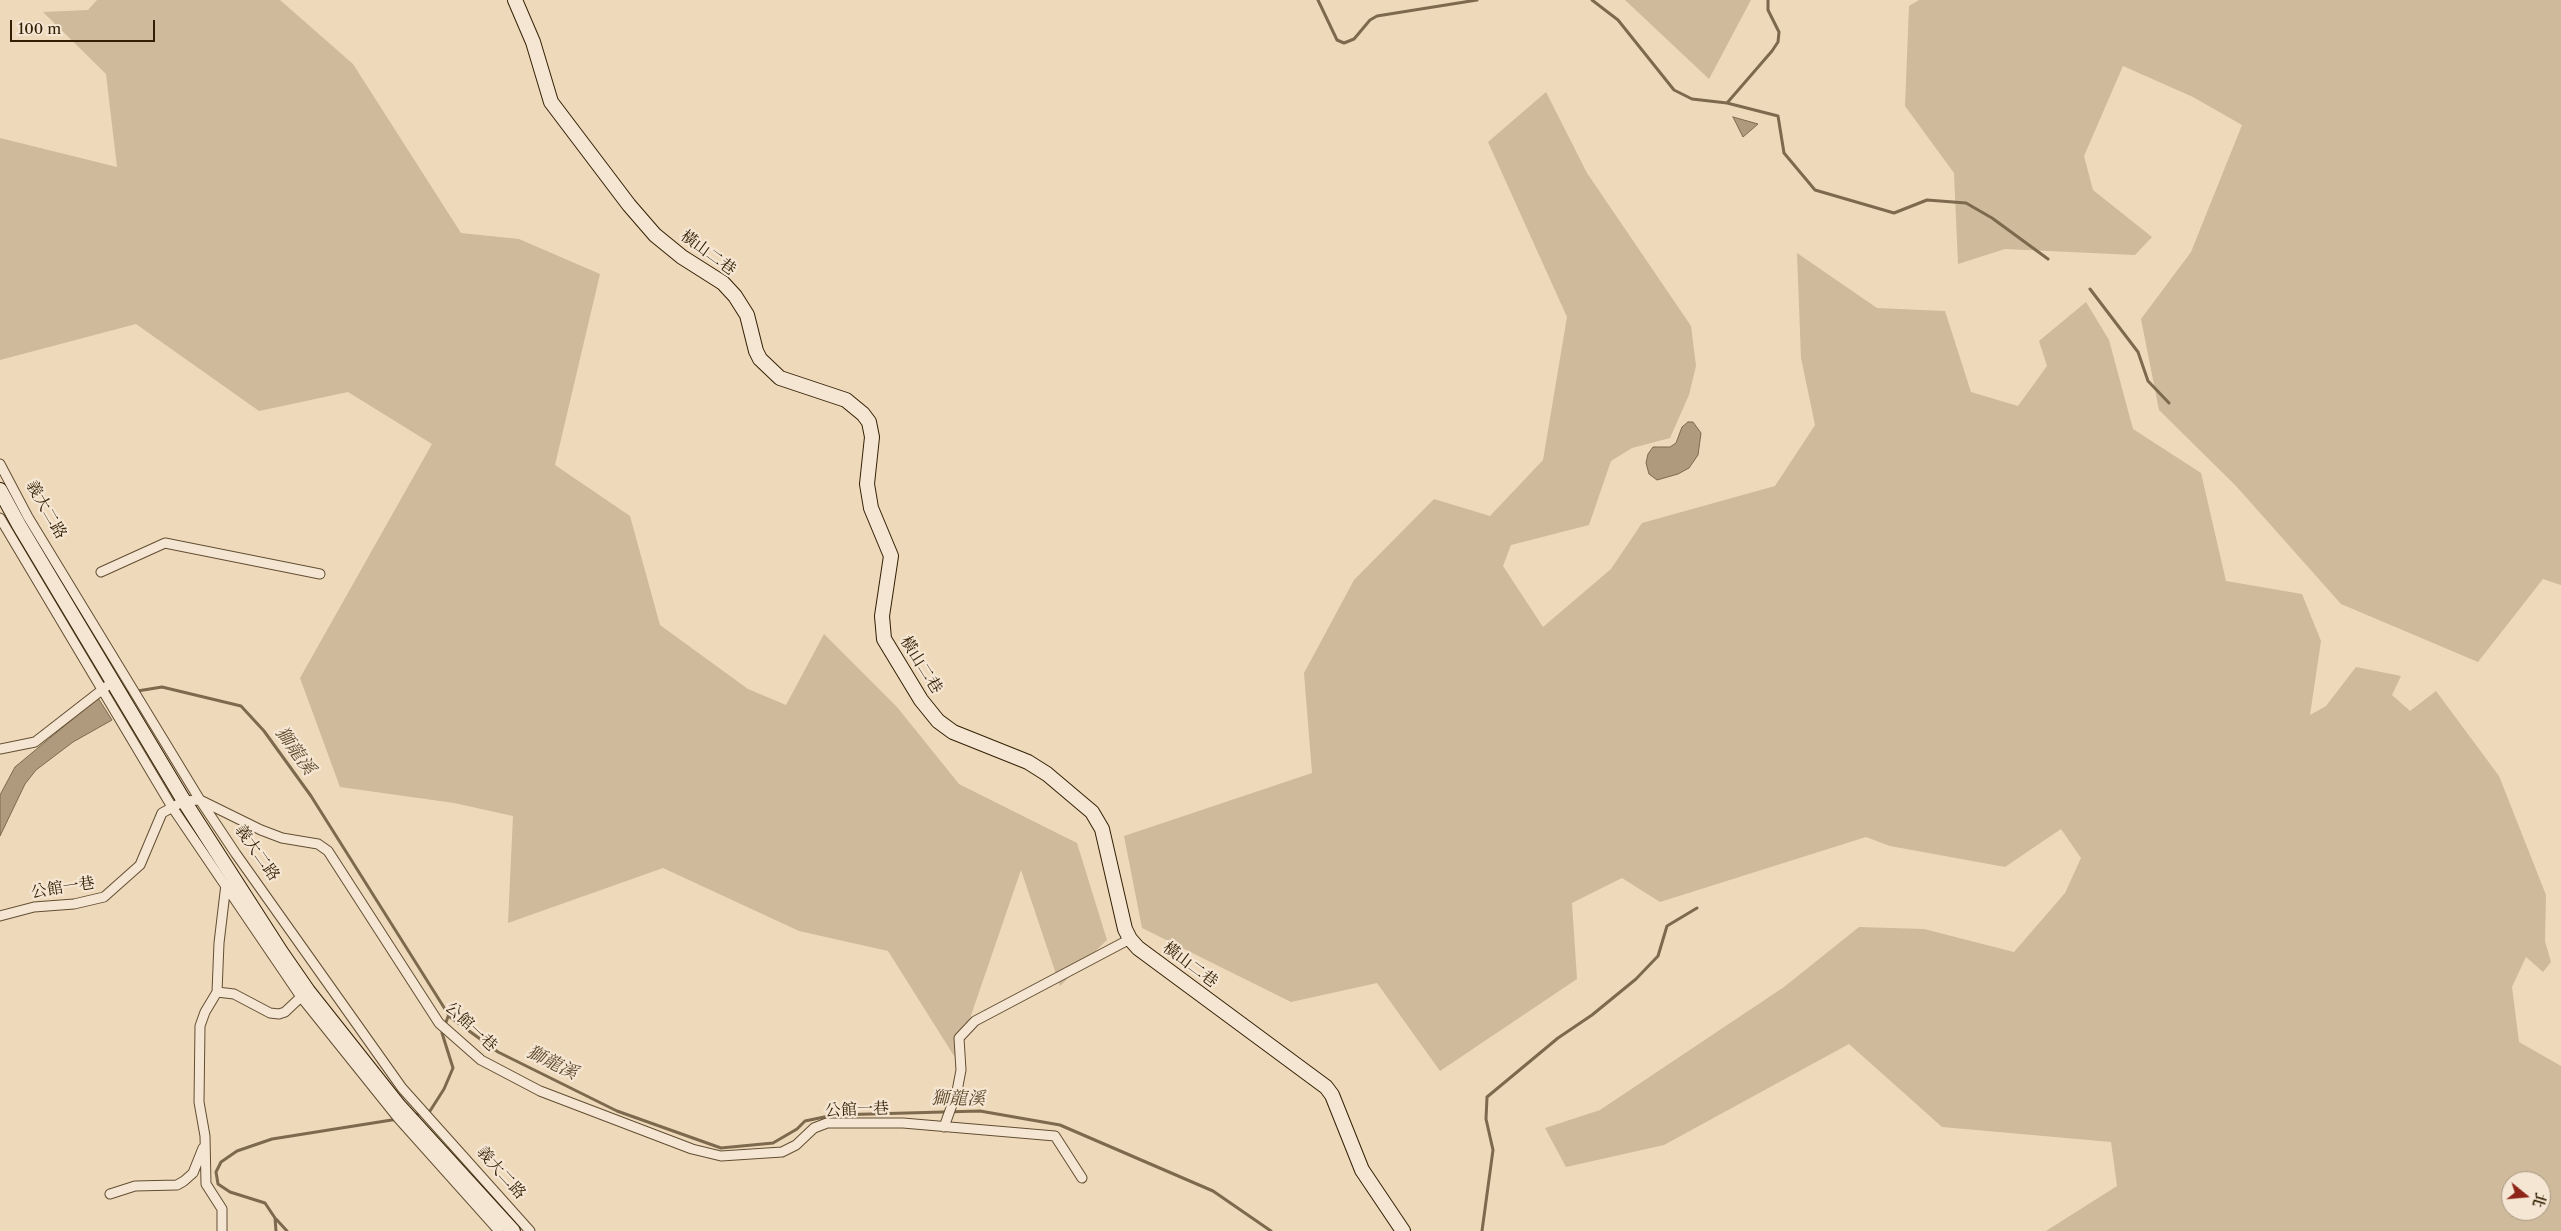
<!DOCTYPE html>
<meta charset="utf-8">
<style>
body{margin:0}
#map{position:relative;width:2561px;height:1231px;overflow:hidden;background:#efd9bb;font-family:"Libre Caslon Text","Noto Serif TC",serif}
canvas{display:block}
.north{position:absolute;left:2501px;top:1171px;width:50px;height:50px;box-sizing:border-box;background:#f5e6d3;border:1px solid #a79780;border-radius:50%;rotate:107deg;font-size:14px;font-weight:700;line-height:20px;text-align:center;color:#332004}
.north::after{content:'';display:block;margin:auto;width:18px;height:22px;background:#8f2418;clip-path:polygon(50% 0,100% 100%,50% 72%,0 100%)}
.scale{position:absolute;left:10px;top:20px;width:145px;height:22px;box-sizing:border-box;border:2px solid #332004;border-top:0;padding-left:6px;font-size:15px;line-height:18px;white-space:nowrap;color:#332004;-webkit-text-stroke:4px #f5e6d3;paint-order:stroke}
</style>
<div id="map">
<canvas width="2561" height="1231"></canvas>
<div class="north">北</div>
<div class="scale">100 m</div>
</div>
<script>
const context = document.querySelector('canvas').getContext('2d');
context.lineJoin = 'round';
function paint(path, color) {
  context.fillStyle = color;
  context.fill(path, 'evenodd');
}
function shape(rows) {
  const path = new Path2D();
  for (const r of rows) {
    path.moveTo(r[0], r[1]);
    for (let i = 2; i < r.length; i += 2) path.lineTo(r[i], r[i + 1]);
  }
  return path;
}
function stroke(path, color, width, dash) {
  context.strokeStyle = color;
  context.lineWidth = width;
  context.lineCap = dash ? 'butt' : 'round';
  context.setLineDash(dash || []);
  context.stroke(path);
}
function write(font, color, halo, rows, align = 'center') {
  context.font = font + ' "Libre Caslon Text","Noto Serif TC",serif';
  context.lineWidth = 4.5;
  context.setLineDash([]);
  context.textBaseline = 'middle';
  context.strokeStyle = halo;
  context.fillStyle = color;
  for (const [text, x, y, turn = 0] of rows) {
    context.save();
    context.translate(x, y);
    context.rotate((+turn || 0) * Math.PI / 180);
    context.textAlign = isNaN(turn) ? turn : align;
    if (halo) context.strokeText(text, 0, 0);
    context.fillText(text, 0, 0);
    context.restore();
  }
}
paint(shape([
 [97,0,280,0,353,64,461,233,519,239,600,274,555,465,630,516,660,625,748,689,786,705,824,634,897,707,959,784,1077,843,1107,940,1060,986,1021,870,956,1059,888,951,799,931,663,868,508,923,513,816,454,803,340,787,300,678,432,444,348,392,259,411,136,324,0,360,0,138,117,167,106,74,43,12,88,10],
 [1625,0,1751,0,1709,79],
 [1919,0,2561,0,2561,585,2543,579,2478,662,2341,604,2236,486,2159,410,2141,319,2191,252,2242,125,2193,97,2123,66,2084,156,2093,190,2152,237,2135,255,2005,249,1958,264,1954,173,1905,106,1909,6],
 [1546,92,1587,173,1691,326,1696,366,1689,395,1670,438,1632,448,1611,461,1589,525,1511,545,1503,566,1543,627,1611,569,1642,523,1775,486,1815,425,1801,358,1797,253,1877,308,1945,311,1971,392,2018,406,2047,366,2039,341,2086,302,2109,340,2133,429,2201,473,2226,581,2302,594,2321,641,2310,715,2326,706,2356,667,2401,676,2392,695,2410,711,2436,691,2499,776,2546,895,2545,941,2551,962,2543,972,2526,957,2512,987,2519,1042,2561,1066,2561,1231,2046,1231,2117,1186,2111,1142,1942,1127,1849,1044,1664,1145,1566,1167,1545,1128,1600,1110,1784,987,1859,927,1924,929,2014,952,2065,893,2081,858,2061,829,2005,867,1890,846,1866,837,1660,902,1622,878,1572,903,1577,979,1440,1071,1377,983,1291,1002,1142,928,1124,836,1312,773,1304,673,1354,580,1434,499,1490,516,1543,460,1567,317,1488,142],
 [2511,1181,2541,1181,2541,1211,2511,1211]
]), '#cfba9c');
const water = shape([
 [1733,117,1758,124,1743,137,1733,117],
 [1688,422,1693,422,1701,433,1698,455,1689,468,1678,474,1657,480,1649,474,1646,463,1648,454,1653,447,1670,447,1676,443,1682,427,1688,422],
 [98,698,112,720,73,742,36,770,25,784,0,836,0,795,15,767,98,698]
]);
paint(water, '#af9a7d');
stroke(water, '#7d694d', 1);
stroke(shape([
 [1318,0,1337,40,1344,43,1354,39,1370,20,1377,16,1477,0],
 [1592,0,1618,20,1674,90,1692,99,1727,103,1778,116,1784,153,1815,190,1894,213,1927,200,1966,203,1992,218,2048,259],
 [1727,103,1772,51,1778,42,1779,32,1768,10,1768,0],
 [2090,289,2138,352,2148,381,2169,403],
 [125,693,162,687,241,706,264,731,311,796,450,1017,498,1052,617,1111,721,1148,773,1143,797,1129,805,1121,834,1115,980,1111,1060,1125,1213,1191,1271,1231],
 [414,1115,430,1111,444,1089,453,1068,442,1033,449,1014],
 [276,1219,287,1231],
 [276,1231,275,1218,265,1203,230,1192,218,1184,216,1172,221,1162,237,1151,272,1139,398,1119],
 [1482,1231,1493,1150,1486,1119,1487,1097,1558,1038,1592,1015,1636,979,1658,956,1667,926,1697,908]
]), '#7d694d', 3);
const street = shape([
 [0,464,28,517,200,800,236,854,402,1088,530,1231],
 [0,518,172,807,301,997,398,1118,499,1231],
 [101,572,165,543,320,574],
 [0,749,35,742,107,686],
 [226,884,219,943,217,992,234,994,270,1013,279,1014,285,1012,304,994],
 [0,916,34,907,74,904,104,897,140,865,162,813,184,801,200,800,261,830,282,838,318,844,328,851,439,1023,481,1060,540,1091,692,1149,721,1156,782,1152,796,1145,814,1128,827,1123,903,1123,1055,1136,1082,1178],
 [217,992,205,1012,200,1026,199,1102,205,1136,206,1184,222,1209,222,1231],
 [944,1127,957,1091,961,1070,959,1038,975,1021,1130,939],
 [110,1194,135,1186,177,1185,184,1181,193,1173,203,1148]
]);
const secondary = shape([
 [515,0,533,42,551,102,629,205,655,235,682,257,723,283,735,296,747,315,756,351,760,359,780,378,846,400,863,414,869,422,872,437,867,484,871,508,891,556,882,616,884,639,921,700,938,721,953,732,1028,762,1047,774,1092,812,1102,829,1125,929,1130,939,1138,948,1326,1087,1332,1095,1362,1170,1403,1231],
 [0,490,19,525,184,801,281,952,308,991,399,1106,513,1231]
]);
stroke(street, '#624e32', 11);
stroke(secondary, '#332004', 16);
stroke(street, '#f5e6d3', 9);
stroke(secondary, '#f5e6d3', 14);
write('16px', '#332004', '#f5e6d3', [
 ["橫山二巷",708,253,36],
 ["義大二路",46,510,60],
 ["橫山二巷",921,665,58],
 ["義大二路",257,853,55],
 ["公館一巷",63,888,-9],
 ["橫山二巷",1190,965,37],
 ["公館一巷",471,1027,43],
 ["公館一巷",857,1110,-2],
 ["義大二路",501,1173,48]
]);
write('italic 18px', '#5e4b2e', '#f5e6d3', [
 ["獅龍溪",295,751,54],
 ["獅龍溪",552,1063,26],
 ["獅龍溪",958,1099,1]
]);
</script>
